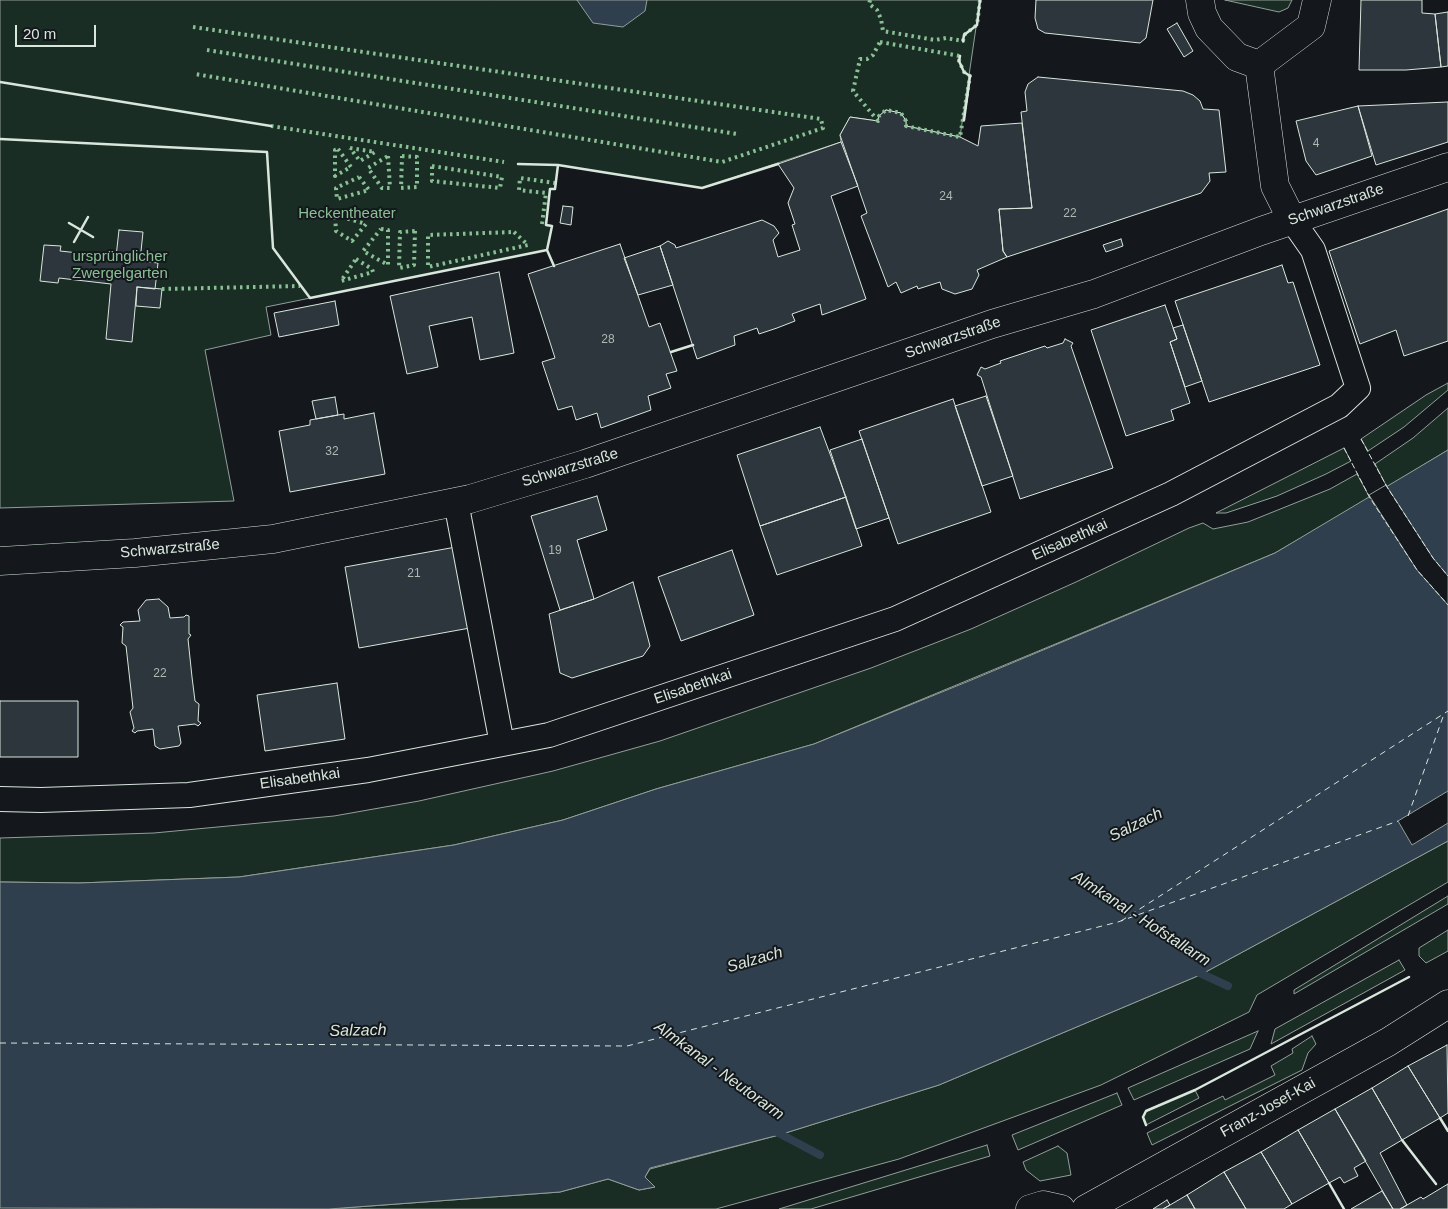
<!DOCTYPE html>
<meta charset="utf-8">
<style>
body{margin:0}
#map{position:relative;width:1448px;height:1209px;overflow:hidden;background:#14181c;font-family:Arial,sans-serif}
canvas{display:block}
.scale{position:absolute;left:15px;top:25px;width:81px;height:22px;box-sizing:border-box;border:2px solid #d8e6dc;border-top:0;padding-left:6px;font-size:15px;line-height:18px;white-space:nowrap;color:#d8e6dc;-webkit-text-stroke:4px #14181c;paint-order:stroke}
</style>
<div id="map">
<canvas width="1448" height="1209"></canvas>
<div class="scale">20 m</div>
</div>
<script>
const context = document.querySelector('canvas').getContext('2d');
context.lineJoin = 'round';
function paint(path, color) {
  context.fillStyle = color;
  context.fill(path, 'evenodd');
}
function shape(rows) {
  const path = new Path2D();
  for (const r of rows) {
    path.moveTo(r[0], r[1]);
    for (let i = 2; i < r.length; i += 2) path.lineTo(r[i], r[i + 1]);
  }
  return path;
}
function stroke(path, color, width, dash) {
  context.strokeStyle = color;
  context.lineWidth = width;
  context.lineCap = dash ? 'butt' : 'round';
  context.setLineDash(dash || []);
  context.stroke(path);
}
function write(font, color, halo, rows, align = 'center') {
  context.font = font + ' Arial,sans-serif';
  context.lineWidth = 4;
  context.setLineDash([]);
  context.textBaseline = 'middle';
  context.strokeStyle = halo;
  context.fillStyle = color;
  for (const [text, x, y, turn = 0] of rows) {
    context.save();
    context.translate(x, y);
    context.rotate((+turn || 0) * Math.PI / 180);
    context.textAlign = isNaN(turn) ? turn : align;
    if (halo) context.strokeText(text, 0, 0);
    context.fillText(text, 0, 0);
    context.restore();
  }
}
const green = shape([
 [0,0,980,0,960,137,906,126,906,121,901,113,886,110,879,116,878,121,850,117,840,135,841,142,702,188,558,165,555,189,550,189,546,224,552,226,547,250,266,307,271,335,205,350,234,501,0,508,0,0],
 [1225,0,1292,0,1288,8,1279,12,1225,0],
 [1448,383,1448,390,1404,427,1368,451,1361,439,1426,395,1448,383],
 [1448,408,1448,450,1387,487,1375,464,1413,438,1448,408],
 [1344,448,1351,461,1326,474,1277,496,1226,513,1216,513,1344,448],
 [1357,474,1370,498,1275,553,814,744,656,789,563,820,454,845,239,877,79,883,0,882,0,838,154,833,334,816,419,801,553,771,660,741,871,668,971,629,1076,582,1189,528,1203,523,1213,529,1248,522,1330,489,1357,474],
 [1448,841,1448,882,1257,995,1249,1012,1101,1085,899,1159,716,1209,329,1209,560,1192,608,1179,639,1190,655,1187,645,1177,650,1169,779,1135,939,1085,1200,975,1448,841],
 [1448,896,1448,904,1294,994,1294,990,1448,896],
 [1448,930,1448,951,1426,963,1419,956,1419,948,1448,930],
 [1399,960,1405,970,1271,1044,1275,1029,1399,960],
 [1258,1031,1250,1049,1134,1100,1128,1088,1258,1031],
 [1312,1036,1316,1044,1308,1053,1302,1070,1152,1145,1147,1133,1223,1096,1225,1100,1275,1075,1271,1066,1293,1053,1292,1049,1312,1036],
 [1195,1090,1199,1098,1146,1125,1143,1117,1146,1111,1195,1090],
 [1117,1093,1122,1105,1018,1150,1012,1135,1117,1093],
 [987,1145,990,1156,811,1209,779,1209,987,1145],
 [1058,1146,1067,1153,1071,1175,1040,1181,1026,1170,1023,1162,1058,1146]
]);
paint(green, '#1a2d24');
stroke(green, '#939e99', 1);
const water = shape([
 [577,0,647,0,645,11,623,27,593,23,577,0],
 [1448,450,1448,841,1200,975,939,1085,779,1135,650,1168,645,1177,655,1187,639,1190,608,1179,560,1192,329,1209,0,1208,0,882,79,883,239,877,454,845,563,820,656,789,814,744,969,681,1275,553,1448,450]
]);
paint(water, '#2f3f4d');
stroke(water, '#939e99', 1);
const pier = shape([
 [1386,485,1433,558,1448,576,1448,605,1417,570,1369,495,1386,485],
 [1448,791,1448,823,1412,845,1398,821,1448,791]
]);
paint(pier, '#14181c');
stroke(pier, '#939e99', 1);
stroke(shape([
 [1191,969,1228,986],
 [771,1129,820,1155]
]), '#2f3f4d', 8);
stroke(shape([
 [1408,816,1444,714],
 [1121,921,1448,711],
 [0,1043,627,1046,1118,922,1398,821]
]), '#d8e6dc', 1, [6, 5]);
const building = shape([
 [1036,0,1153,0,1146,38,1140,43,1045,33,1038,29,1035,18,1036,0],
 [1361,0,1422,0,1422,13,1435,14,1441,67,1406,70,1359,70,1361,0],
 [1448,12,1448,66,1441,67,1435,14,1448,12],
 [1177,23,1193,51,1184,57,1167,29,1177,23],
 [1038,77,1183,91,1193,95,1200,101,1203,109,1219,110,1226,172,1209,173,1210,181,1201,193,1007,257,1003,251,999,209,1032,208,1021,112,1027,111,1025,92,1028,84,1038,77],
 [1448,102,1448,142,1376,165,1358,106,1448,102],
 [1358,106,1372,156,1316,175,1306,161,1296,121,1358,106],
 [886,110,901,113,906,121,906,126,960,137,978,146,981,126,1022,123,1032,208,999,209,1003,251,1007,257,977,270,979,275,972,289,955,294,942,289,940,282,918,289,917,286,901,293,896,282,888,287,861,216,867,213,840,135,850,117,878,121,879,116,886,110],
 [841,142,858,186,831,196,866,299,822,315,820,304,792,314,795,321,777,328,759,334,757,328,734,336,735,345,697,359,660,246,668,241,675,245,676,248,762,220,774,226,779,233,773,240,778,257,800,250,792,225,795,224,788,203,794,188,778,164,841,142],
 [563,206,573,207,571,225,560,223,563,206],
 [1448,209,1448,341,1404,356,1396,330,1360,344,1329,251,1448,209],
 [119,230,143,232,140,261,158,263,155,289,137,287,132,342,106,339,111,284,59,278,58,283,40,281,44,245,61,246,60,251,116,257,119,230],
 [1121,239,1123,246,1106,252,1103,245,1121,239],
 [620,244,649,327,660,323,677,371,666,374,671,388,648,396,651,410,601,428,597,413,576,420,572,406,558,410,542,362,555,358,528,274,620,244],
 [660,246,673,285,638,295,624,258,660,246],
 [1282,265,1288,283,1293,282,1320,365,1209,402,1175,301,1282,265],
 [499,272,514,353,480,360,472,317,429,326,438,367,407,374,390,296,499,272],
 [137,287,162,289,160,308,136,306,137,287],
 [335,301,339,325,279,337,274,313,335,301],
 [1165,305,1177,339,1170,342,1190,403,1171,410,1174,420,1126,436,1091,330,1165,305],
 [1183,325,1202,381,1185,387,1170,342,1177,339,1173,328,1183,325],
 [1065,339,1073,343,1071,346,1113,468,1020,499,981,377,977,375,981,367,985,369,1001,363,1000,361,1045,346,1047,348,1063,343,1065,339],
 [986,396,1013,476,982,486,955,406,986,396],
 [335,397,338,415,316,419,312,401,335,397],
 [953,399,991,512,898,544,859,431,953,399],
 [374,413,385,474,290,492,279,431,310,425,310,420,338,415,344,414,344,419,374,413],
 [820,427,846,497,760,526,737,455,820,427],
 [862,439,889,518,856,529,830,450,862,439],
 [597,496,607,530,577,540,594,599,560,610,531,516,597,496],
 [846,497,862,546,777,575,760,526,846,497],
 [456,547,470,628,359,648,345,567,456,547],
 [732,550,754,615,681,641,658,577,732,550],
 [633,582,650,646,643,656,572,678,560,673,549,614,594,599,633,582],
 [159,599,168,607,170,618,184,617,186,615,189,616,189,634,191,635,188,639,192,677,195,701,199,704,198,721,201,723,198,726,195,724,178,726,181,743,179,746,160,749,155,746,153,729,137,731,135,733,132,731,134,728,130,712,133,708,126,646,122,643,123,627,120,625,123,622,140,621,138,610,146,600,159,599],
 [337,683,345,739,265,751,257,695,337,683],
 [0,701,78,701,78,757,0,757,0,701],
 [1447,1045,1448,1113,1440,1118,1408,1066,1447,1045],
 [1408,1066,1440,1118,1402,1140,1372,1088,1408,1066],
 [1372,1088,1402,1140,1380,1153,1407,1205,1400,1209,1393,1209,1335,1109,1372,1088],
 [1335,1109,1366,1161,1354,1168,1358,1176,1344,1183,1340,1177,1329,1183,1298,1130,1335,1109],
 [1298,1130,1329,1183,1292,1204,1261,1152,1298,1130],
 [1261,1152,1292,1204,1284,1209,1246,1209,1224,1172,1261,1152],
 [1224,1172,1246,1209,1195,1209,1187,1195,1224,1172],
 [1448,1184,1448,1209,1400,1209,1421,1197,1423,1199,1448,1184],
 [1382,1191,1393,1209,1351,1209,1382,1191],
 [1187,1195,1195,1209,1163,1209,1170,1205,1187,1195],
 [1167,1200,1170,1205,1163,1209,1153,1209,1167,1200]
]);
paint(building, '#2c363c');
stroke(building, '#d8e6dc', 1);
const minor = shape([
 [456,502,502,744],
 [0,799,41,800,189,795,368,770,549,735,895,619,1171,494,1339,406,1358,388,1313,250,1292,220]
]);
const tertiary = shape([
 [1200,0,1202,13,1209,28,1237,57,1259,65],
 [1259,65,1275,186,1292,220],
 [1259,65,1311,26,1317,0],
 [1030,1209,1043,1205,1061,1209],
 [1086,1209,1388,1042,1448,1004]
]);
const secondary = shape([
 [0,561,135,553,273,539,470,499,585,464,992,324,1094,294,1261,231,1448,167]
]);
stroke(minor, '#d8e6dc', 26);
stroke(tertiary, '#d8e6dc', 29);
stroke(secondary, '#d8e6dc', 29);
stroke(minor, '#14181c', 24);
stroke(tertiary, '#14181c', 28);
stroke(secondary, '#14181c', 28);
stroke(shape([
 [870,0,869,4,877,10,881,19,883,31,935,40,946,38,963,41,964,35,977,25,980,0],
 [193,27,821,119,823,128,722,162,195,74],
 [880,42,960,56,959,61,964,72,970,76,960,137,906,126,906,121,901,113,886,110,879,116,878,121,853,91,860,59,867,59,873,55,880,42],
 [207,50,737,134],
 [271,126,504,162],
 [350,148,375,152,360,161,350,148],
 [338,149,351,167,335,176,335,150,338,149],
 [388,156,390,188,382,188,368,168,388,156],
 [402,156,417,157,417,187,401,188,402,156],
 [432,166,502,177,500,188,432,181,432,166],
 [359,177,369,190,337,199,336,188,359,177],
 [335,215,366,224,352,241,336,231,335,215],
 [542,224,546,193,519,190,520,178,555,183],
 [381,229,388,230,388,265,363,251,381,229],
 [415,231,414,265,399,268,400,232,415,231],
 [514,232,528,245,428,267,428,235,514,232],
 [356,259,372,269,373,272,341,281,356,259],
 [162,289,300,286]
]), '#8ac095', 4, [2.5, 4]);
stroke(shape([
 [1361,439,1387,487,1433,558,1448,576],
 [1344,448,1370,498,1417,570,1448,605]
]), '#d8e6dc', 1, [6, 2.5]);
stroke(shape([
 [963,41,964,35,977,25,980,0],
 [960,56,959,61,964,72,970,76,964,120],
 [0,82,271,126],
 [0,139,267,152,273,248,310,298,547,250],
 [518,164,558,165,702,188,778,164],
 [69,223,93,237],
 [74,242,88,217],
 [554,266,547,250,552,226,546,225,550,189,555,189,558,165],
 [671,352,693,345],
 [1440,1118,1448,1131],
 [1146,1125,1143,1117,1146,1111,1195,1090,1409,977],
 [1402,1140,1436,1184],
 [1329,1183,1344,1209]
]), '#d8e6dc', 2.5);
write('12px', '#adbab4', null, [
 ["4",1316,144],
 ["24",946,197],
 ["22",1070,214],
 ["28",608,340],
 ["32",332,452],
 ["19",555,551],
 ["21",414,574],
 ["22",160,674]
]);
write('15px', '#d8e6dc', '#14181c', [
 ["Schwarzstraße",1336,205,-19],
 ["Schwarzstraße",953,338,-19],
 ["Schwarzstraße",570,468,-17],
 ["Elisabethkai",1070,540,-24],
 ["Schwarzstraße",170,549,-5],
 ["Elisabethkai",693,687,-19],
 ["Elisabethkai",300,779,-8],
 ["Franz-Josef-Kai",1268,1108,-29]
]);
write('15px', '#8ac095', '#14181c', [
 ["Heckentheater",347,214],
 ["ursprünglicher",120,257],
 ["Zwergelgarten",120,274]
]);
write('italic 16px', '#d8e6dc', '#14181c', [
 ["Salzach",1136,825,-26],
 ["Almkanal - Hofstallarm",1141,919,33],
 ["Salzach",755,960,-16],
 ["Salzach",358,1031,-1],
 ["Almkanal - Neutorarm",719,1071,36]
]);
</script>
